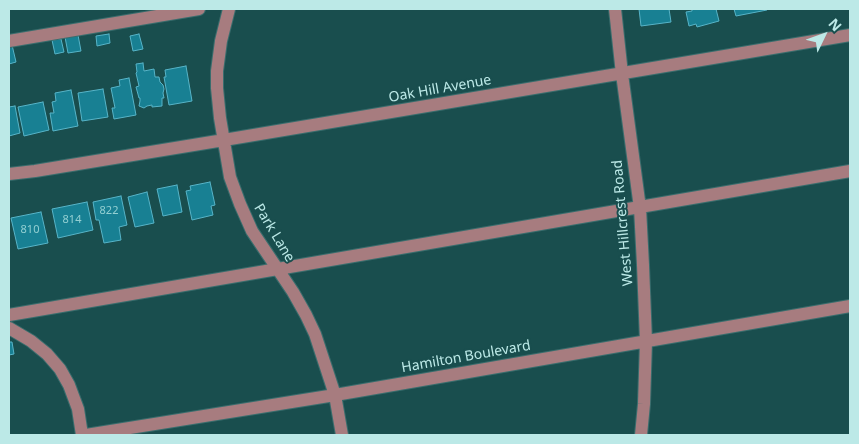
<!DOCTYPE html>
<style>
body{margin:0}
#map{position:relative;width:859px;height:444px;overflow:hidden;background:#194e4e;font-family:"Noto Sans",sans-serif}
canvas{display:block}
.frame{position:absolute;inset:0;border:10px solid #bce9e7;pointer-events:none}
.north{position:absolute;left:799px;top:10px;width:50px;height:50px;-webkit-text-stroke:4px #194e4e;paint-order:stroke;rotate:48deg;font-size:14px;font-weight:700;line-height:20px;text-align:center;color:#bce9e7}
.north::after{content:'';display:block;margin:auto;width:18px;height:22px;background:#bce9e7;clip-path:polygon(50% 0,100% 100%,50% 72%,0 100%)}
</style>
<div id="map">
<canvas width="859" height="444"></canvas>
<div class="frame"></div>
<div class="north">N</div>
</div>
<script>
const context = document.querySelector('canvas').getContext('2d');
context.lineJoin = 'round';
function paint(path, color) {
  context.fillStyle = color;
  context.fill(path, 'evenodd');
}
function shape(rows) {
  const path = new Path2D();
  for (const r of rows) {
    path.moveTo(r[0], r[1]);
    for (let i = 2; i < r.length; i += 2) path.lineTo(r[i], r[i + 1]);
  }
  return path;
}
function stroke(path, color, width, dash) {
  context.strokeStyle = color;
  context.lineWidth = width;
  context.lineCap = dash ? 'butt' : 'round';
  context.setLineDash(dash || []);
  context.stroke(path);
}
function write(font, color, halo, rows, align = 'center') {
  context.font = font + ' "Noto Sans",sans-serif';
  context.lineWidth = 4;
  context.setLineDash([]);
  context.textBaseline = 'middle';
  context.strokeStyle = halo;
  context.fillStyle = color;
  for (const [text, x, y, turn = 0] of rows) {
    context.save();
    context.translate(x, y);
    context.rotate((+turn || 0) * Math.PI / 180);
    context.textAlign = isNaN(turn) ? turn : align;
    if (halo) context.strokeText(text, 0, 0);
    context.fillText(text, 0, 0);
    context.restore();
  }
}
const building = shape([
 [639,9,669,9,671,22,641,26,639,9],
 [692,9,716,9,719,21,697,27,696,24,689,26,686,12,692,11,692,9],
 [734,9,767,9,767,10,736,16,734,9],
 [109,34,110,43,97,46,96,36,109,34],
 [139,34,143,49,133,51,130,36,139,34],
 [78,35,81,51,68,53,65,37,78,35],
 [61,39,64,52,55,54,52,40,61,39],
 [12,45,16,62,9,64,9,46,12,45],
 [143,63,144,71,154,69,155,77,159,77,160,82,163,85,164,89,163,93,164,98,162,98,162,106,152,107,152,105,147,106,144,108,139,106,140,101,140,98,139,98,136,87,139,86,136,73,137,72,136,64,143,63],
 [186,66,192,101,169,105,164,77,166,77,165,70,186,66],
 [129,78,136,115,114,119,112,108,115,108,111,88,120,86,119,80,129,78],
 [103,89,108,117,82,121,78,93,103,89],
 [71,90,78,126,53,131,50,113,54,113,52,102,56,101,55,93,71,90],
 [43,102,49,130,24,136,18,107,43,102],
 [15,106,20,133,9,136,9,107,15,106],
 [210,182,215,205,211,206,213,215,192,220,186,191,191,190,190,186,210,182],
 [177,185,182,212,163,216,157,189,177,185],
 [147,192,154,223,135,227,128,197,147,192],
 [121,196,127,225,119,227,121,240,104,243,99,220,96,220,93,202,121,196],
 [87,202,93,230,58,238,52,209,87,202],
 [41,212,48,243,18,249,11,218,41,212],
 [9,342,12,342,14,354,9,355,9,342]
]);
paint(building, '#188093');
stroke(building, '#57b4c8', 1);
const minor = shape([
 [229,9,221,41,217,71,217,88,220,118,230,177,240,204,252,231,293,292,306,315,315,334,335,395,342,435],
 [615,9,622,74,640,208,643,265,646,341,644,404,641,435],
 [9,41,199,9],
 [9,174,35,171,224,140,850,35],
 [9,315,850,171],
 [9,328,31,341,47,354,60,369,69,385,78,409,82,435],
 [86,435,335,395,850,306]
]);
stroke(minor, '#3a6d6d', 14);
stroke(minor, '#a77c7f', 12);
write('11px', '#93cfd2', null, [
 ["822",109,211],
 ["814",72,220],
 ["810",30,230]
]);
write('14px', '#bce9e7', '#194e4e', [
 ["Oak Hill Avenue",440,89,-10],
 ["West Hillcrest Road",623,223,-95],
 ["Park Lane",274,233,59],
 ["Hamilton Boulevard",466,357,-10]
]);
</script>
